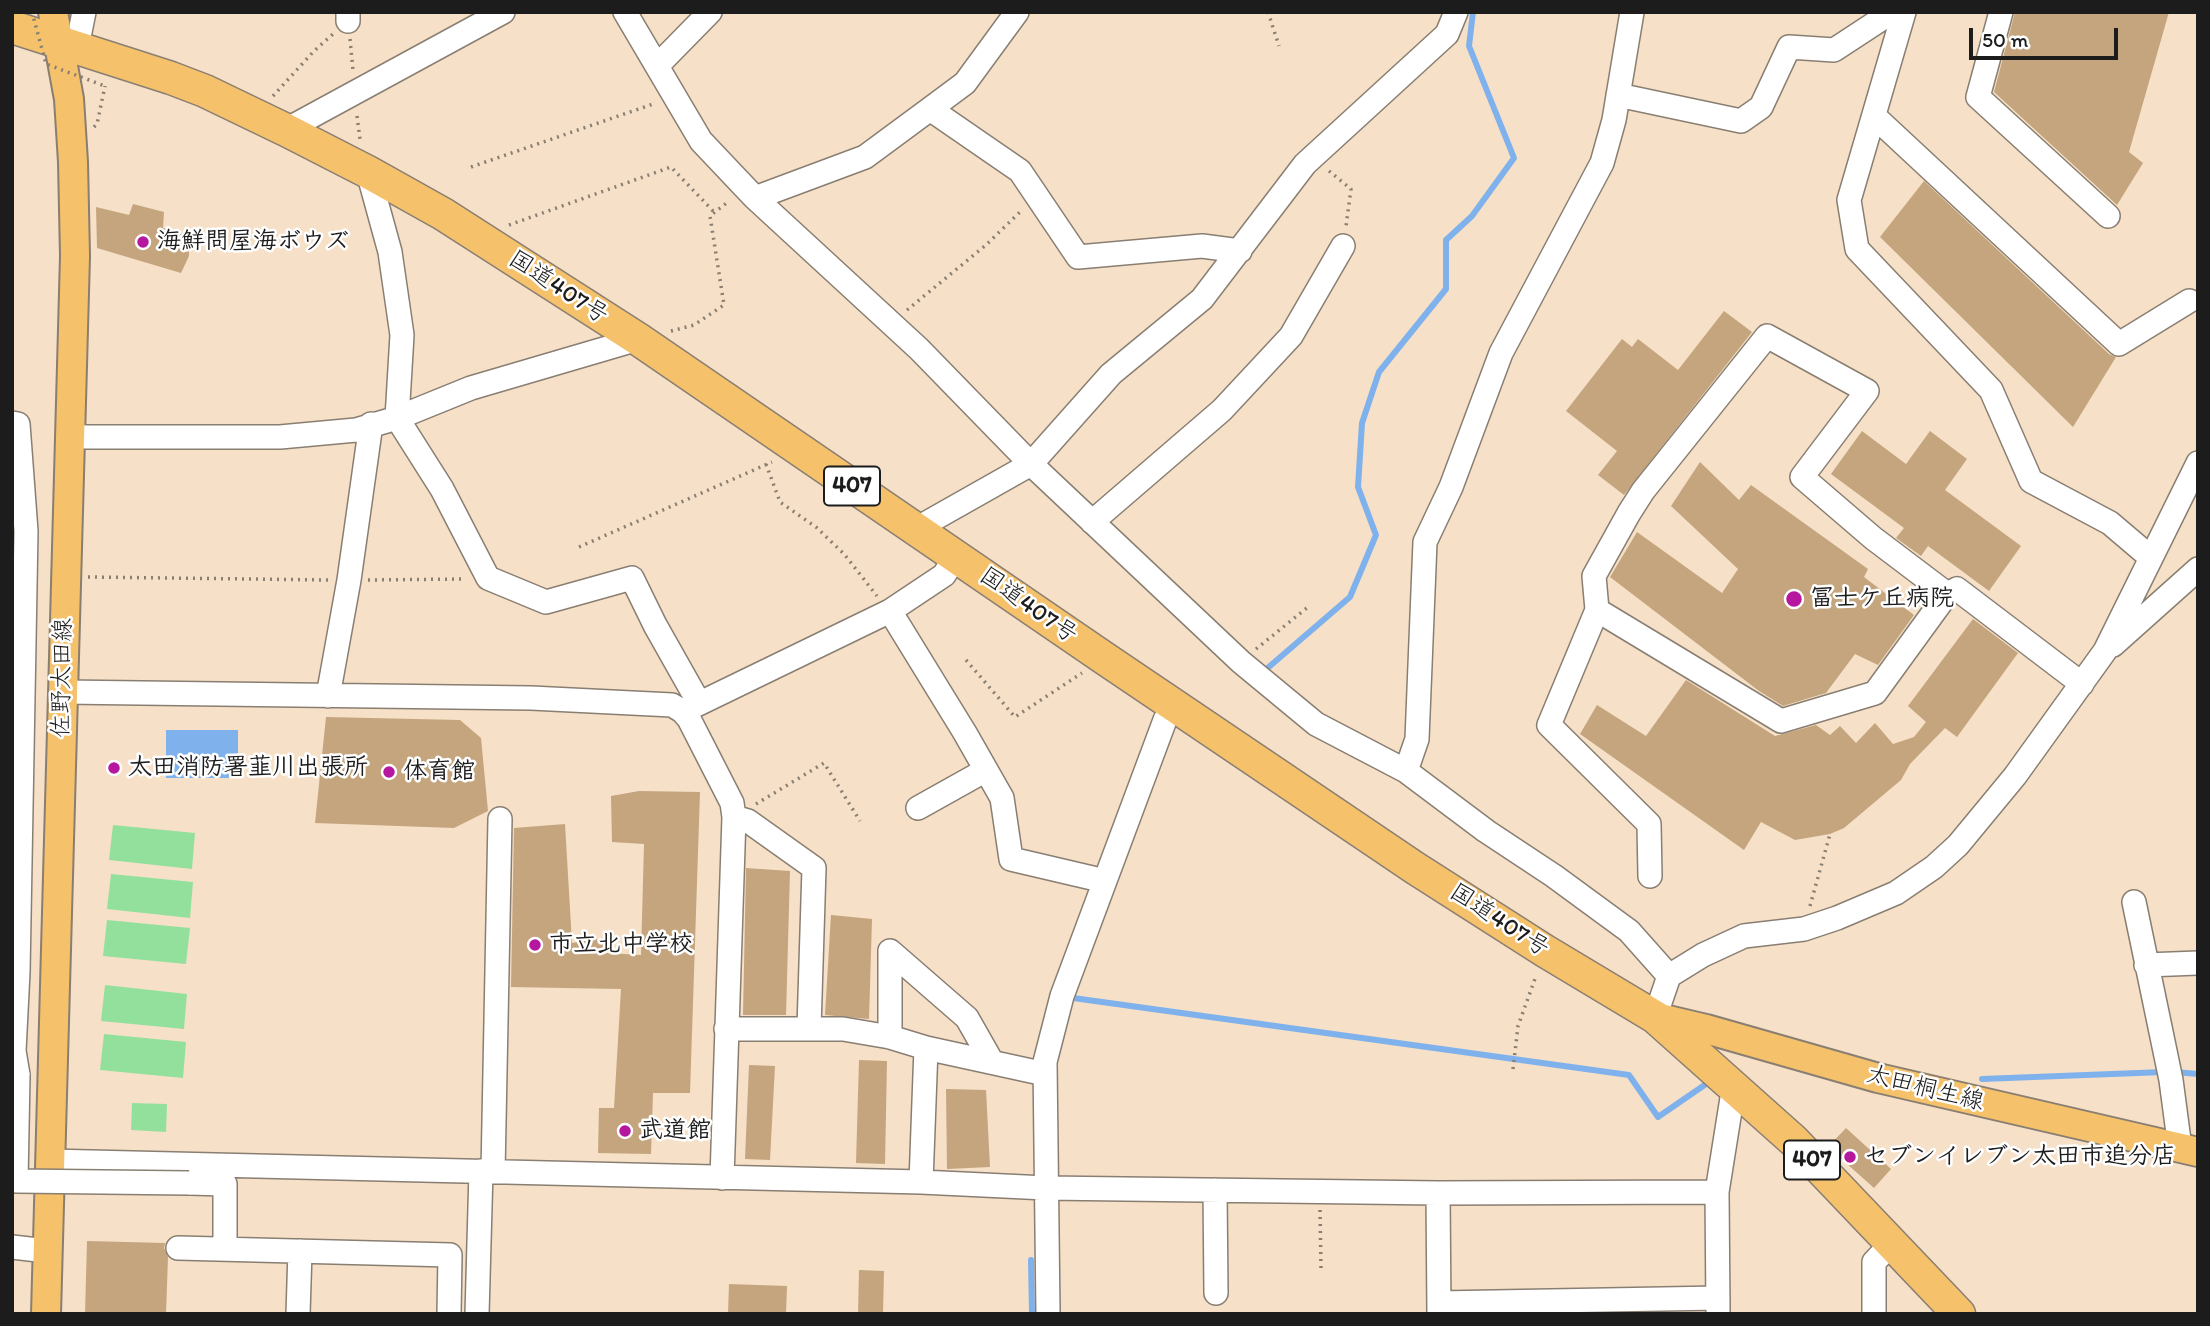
<!DOCTYPE html>
<meta charset="utf-8">
<style>
body{margin:0}
#map{position:relative;width:2210px;height:1326px;overflow:hidden;background:#f6e0c7;font-family:Itim,sans-serif}
canvas{display:block}
.frame{position:absolute;inset:0;border:14px solid #1c1c1c;pointer-events:none}
.scale{position:absolute;left:1969px;top:28px;width:149px;height:32px;box-sizing:border-box;border:4px solid #1c1c1c;border-top:0;padding-left:9px;font-size:21px;line-height:24px;white-space:nowrap;color:#1c1c1c;-webkit-text-stroke:5px #fff;paint-order:stroke}
</style>
<div id="map">
<canvas width="2210" height="1326"></canvas>
<div class="frame"></div>
<div class="scale">50 m</div>
</div>
<script>
const context = document.querySelector('canvas').getContext('2d');
context.lineJoin = 'round';
function paint(path, color) {
  context.fillStyle = color;
  context.fill(path, 'evenodd');
}
function shape(rows) {
  const path = new Path2D();
  for (const r of rows) {
    path.moveTo(r[0], r[1]);
    for (let i = 2; i < r.length; i += 2) path.lineTo(r[i], r[i + 1]);
  }
  return path;
}
function stroke(path, color, width, dash) {
  context.strokeStyle = color;
  context.lineWidth = width;
  context.lineCap = dash ? 'butt' : 'round';
  context.setLineDash(dash || []);
  context.stroke(path);
}
function write(font, color, halo, rows, align = 'center') {
  context.font = font + ' Itim,"Klee One",sans-serif';
  context.lineWidth = 5;
  context.setLineDash([]);
  context.textBaseline = 'middle';
  context.strokeStyle = halo;
  context.fillStyle = color;
  for (const [text, x, y, turn = 0] of rows) {
    context.save();
    context.translate(x, y);
    context.rotate((+turn || 0) * Math.PI / 180);
    context.textAlign = isNaN(turn) ? turn : align;
    if (halo) context.strokeText(text, 0, 0);
    context.fillText(text, 0, 0);
    context.restore();
  }
}
paint(shape([
 [113,825,195,833,192,869,109,860],
 [111,874,193,882,190,918,107,909],
 [107,920,190,928,186,964,103,956],
 [105,985,187,994,184,1029,101,1021],
 [104,1034,186,1042,183,1078,100,1070],
 [132,1103,167,1104,166,1132,131,1130]
]), '#93e09d');
paint(shape([
 [166,730,238,730,238,778,166,778]
]), '#7fb2ec');
stroke(shape([
 [1263,672,1350,597,1376,535,1358,487,1362,423,1379,372,1446,289,1446,240,1472,216,1514,158,1469,46,1473,12],
 [1066,997,1629,1075,1658,1117,1706,1084],
 [2175,1072,2198,1074],
 [1982,1079,2164,1072],
 [1031,1260,1032,1314]
]), '#7fb2ec', 6);
paint(shape([
 [2015,12,2169,12,2129,152,2143,163,2117,205,1994,92],
 [1924,181,2109,354,2116,357,2073,427,1880,237],
 [133,204,164,212,163,228,189,236,189,256,181,273,97,248,96,207,129,215],
 [1724,311,1752,332,1624,495,1598,475,1617,451,1566,411,1622,339,1632,347,1638,339,1678,370],
 [1862,431,1906,464,1930,431,1967,459,1945,490,2021,546,1989,591,1928,546,1921,556,1896,538,1904,528,1831,474],
 [1700,462,1739,500,1751,485,1868,569,1864,577,1914,615,1878,665,1855,654,1826,693,1783,706,1759,691,1610,577,1637,532,1722,593,1738,569,1671,506],
 [1973,619,2018,653,1957,737,1945,728,1910,764,1901,780,1844,828,1830,834,1795,840,1761,822,1744,850,1580,734,1597,705,1646,736,1686,680,1775,736,1816,725,1830,735,1840,726,1856,743,1875,723,1893,744,1914,737,1926,722,1908,706],
 [326,717,460,720,481,738,488,811,454,828,315,823],
 [639,791,700,792,690,1093,653,1093,651,1154,598,1153,599,1108,614,1108,621,989,511,987,514,828,565,824,572,943,609,937,607,953,641,955,644,844,612,842,611,796],
 [746,868,790,871,786,1015,743,1015],
 [831,915,872,919,869,1019,825,1015],
 [859,1060,887,1061,885,1164,856,1163],
 [749,1065,775,1066,770,1160,745,1159],
 [946,1089,986,1090,990,1167,947,1169],
 [1846,1128,1891,1169,1874,1188,1828,1147],
 [87,1241,165,1243,164,1248,168,1257,166,1314,85,1314],
 [859,1270,884,1271,883,1314,858,1314],
 [729,1284,787,1286,786,1314,728,1314]
]), '#c4a57e');
const minor = shape([
 [348,12,348,21],
 [625,12,701,141,755,198,919,349,1031,464,1241,662,1316,724,1406,771,1486,831,1554,876,1629,931,1669,976,1655,1017],
 [1904,12,1849,200,1857,249,1991,390,2031,481,2110,523,2150,557],
 [2001,12,1978,97,2108,216],
 [77,47,84,12],
 [657,66,710,12],
 [1618,95,1741,121,1761,107,1789,47,1834,50,1892,12],
 [930,109,965,83,1017,12],
 [1874,116,2119,344,2189,301],
 [286,130,503,12],
 [368,172,390,252,402,335,397,418,442,489,488,578,546,602,632,578,655,625,699,703],
 [755,198,865,157,930,109,1020,171,1078,257,1202,246,1240,251],
 [12,423,18,424,26,531,18,972,14,1051,18,1075],
 [68,436,87,437,280,437,356,430,397,418,471,388,638,339],
 [1092,522,1222,410,1291,336,1343,246],
 [916,529,1031,464,1111,374,1202,299,1305,164,1447,34,1456,12],
 [1947,594,1957,589,2082,684],
 [1597,610,1594,576,1629,513,1643,491,1767,336,1867,391,1802,477,1873,538,1947,594,1875,693,1781,721,1597,610,1549,725,1649,824,1650,876],
 [890,611,965,733,1002,798,1011,859,1105,881],
 [2113,645,2198,569],
 [63,692,531,698,672,705,682,711,689,719,732,803,734,817,722,1178],
 [328,696,349,580,371,424],
 [688,709,890,611,944,575,956,556],
 [1406,771,1417,739,1425,542,1451,487,1501,353,1602,163,1614,120,1632,12],
 [918,808,986,770],
 [734,817,748,821,814,868,809,1028],
 [2134,902,2171,1080,2180,1148],
 [2146,965,2198,963],
 [1669,976,1703,955,1744,936,1804,929,1837,918,1896,893,1934,867,1958,845,2015,776,2105,651,2198,463],
 [726,1029,843,1029,890,1037,926,1048,1045,1074],
 [890,1037,890,951,967,1018,992,1062],
 [49,1161,921,1182,1046,1188,1438,1193,1717,1192],
 [493,1172,500,819],
 [921,1182,926,1048],
 [189,1183,225,1184,225,1248],
 [1215,1190,1216,1293],
 [1438,1193,1439,1314],
 [12,1247,47,1251],
 [178,1248,450,1255,449,1314],
 [1439,1303,1718,1298],
 [1718,1312,1717,1192,1732,1098,1739,1092],
 [298,1314,300,1251],
 [477,1314,481,1171],
 [1048,1314,1045,1062,1062,996,1165,720,1174,704],
 [1874,1314,1874,1262,1892,1243]
]);
const major = shape([
 [1655,1017,1706,1029,1878,1078,2198,1152],
 [46,1314,75,256,73,162,69,99,53,12]
]);
const highway = shape([
 [12,27,171,78,205,91,286,130,368,172,443,214,638,339,1104,658,1415,868,1545,951,1655,1017,1794,1141,1959,1314]
]);
stroke(minor, '#897e72', 26);
stroke(major, '#897e72', 32);
stroke(highway, '#897e72', 35);
stroke(shape([
 [1268,12,1279,46],
 [350,39,353,70],
 [273,96,314,51,333,34],
 [357,116,360,139],
 [94,127,97,124,105,86],
 [471,167,656,103],
 [1329,171,1351,189,1346,226],
 [509,225,671,167,715,213],
 [907,310,986,245,1022,210],
 [671,331,694,325,724,305,710,216,729,201],
 [766,464,780,502,816,527,844,554,877,596],
 [579,547,772,462],
 [88,577,329,580],
 [368,580,466,579],
 [1256,649,1308,607],
 [966,660,1015,717,1082,673],
 [756,804,824,763,860,821],
 [1810,906,1830,834],
 [1513,1069,1518,1026,1536,976],
 [1320,1210,1321,1268]
]), '#897e72', 3.5, [2, 5]);
stroke(minor, '#fff', 23);
stroke(major, '#f5c16b', 28);
stroke(highway, '#f5c16b', 32);
const minorBridge = shape([
 [18,1075,16,1181,189,1183]
]);
stroke(minorBridge, '#897e72', 26, []);
stroke(shape([
 [32,12,46,64,105,86]
]), '#897e72', 3.5, [2, 5]);
stroke(minorBridge, '#fff', 23);
for (const [x, y, r, color] of [
 [143,242,7,"#b5179e"],
 [1794,599,9,"#b5179e"],
 [114,768,7,"#b5179e"],
 [389,772,7,"#b5179e"],
 [535,945,7,"#b5179e"],
 [625,1131,7,"#b5179e"],
 [1850,1157,7,"#b5179e"]
]) {
  const dot = new Path2D();
  dot.arc(x, y, r, 0, 2 * Math.PI);
  context.fillStyle = color;
  context.fill(dot);
  stroke(dot, '#fff', 2.5);
}
for (const [x, y, w] of [
 [852,486,56],
 [1812,1160,56]
]) {
  const box = new Path2D();
  box.roundRect(x - w / 2, y - 19.5, w, 39, 5);
  context.fillStyle = '#fff';
  context.fill(box);
  stroke(box, '#1c1c1c', 2);
}
write('bold 23px', '#1c1c1c', null, [
 ["407",852,486],
 ["407",1812,1160]
]);
write('bold 24px', '#1c1c1c', '#fff', [
 ["海鮮問屋海ボウズ",157,242],
 ["冨士ケ丘病院",1810,599],
 ["太田消防署韮川出張所",128,768],
 ["体育館",403,772],
 ["市立北中学校",549,945],
 ["武道館",639,1131],
 ["セブンイレブン太田市追分店",1864,1157]
], 'left');
write('24px', '#1c1c1c', '#fff', [
 ["国道407号",558,288,33],
 ["国道407号",1028,606,35],
 ["佐野太田線",63,678,-89],
 ["国道407号",1499,921,33],
 ["太田桐生線",1925,1089,14]
]);
</script>
